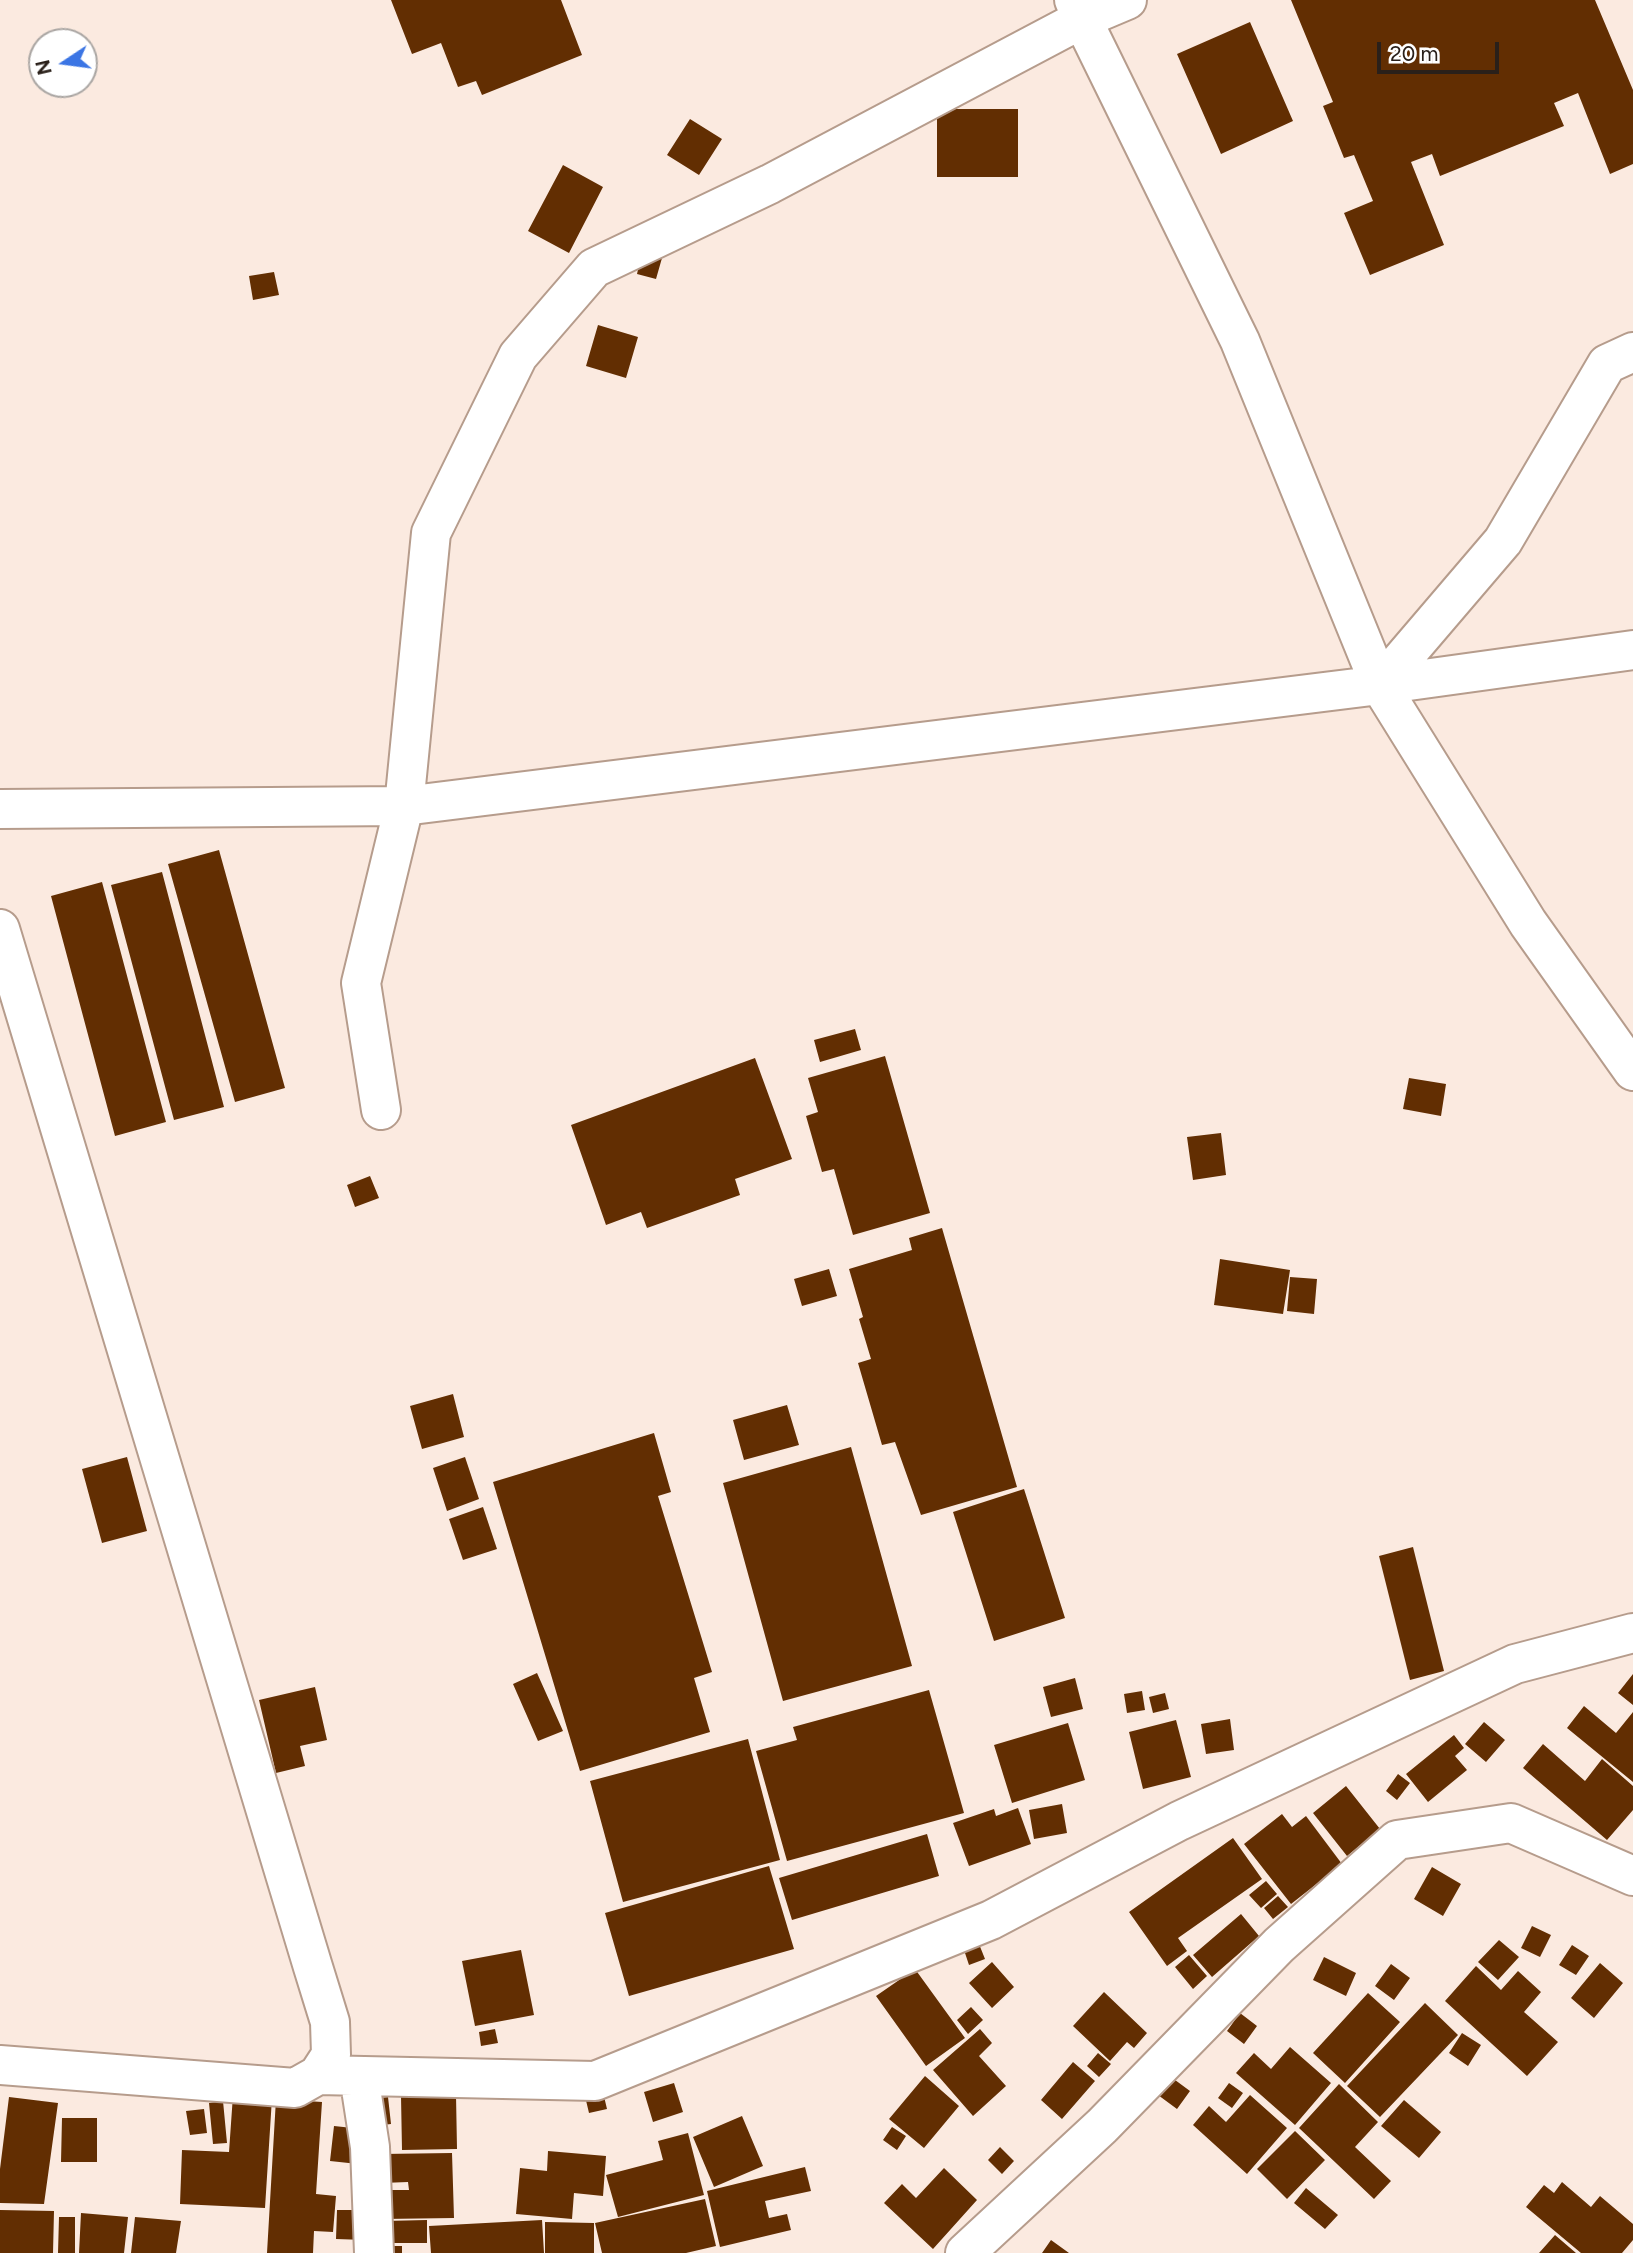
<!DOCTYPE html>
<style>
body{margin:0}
#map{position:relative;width:1633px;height:2253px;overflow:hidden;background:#fbeae0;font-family:Figtree,sans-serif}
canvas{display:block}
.north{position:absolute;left:28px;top:28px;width:70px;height:70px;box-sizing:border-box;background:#fff;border:2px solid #aaa6a3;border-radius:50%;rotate:257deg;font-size:19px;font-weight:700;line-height:28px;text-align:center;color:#2a201a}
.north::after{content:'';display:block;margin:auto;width:24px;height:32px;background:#3b75e4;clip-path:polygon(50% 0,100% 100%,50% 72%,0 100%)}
.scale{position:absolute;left:1377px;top:42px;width:122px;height:32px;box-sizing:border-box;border:4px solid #2a201a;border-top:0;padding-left:9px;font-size:21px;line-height:24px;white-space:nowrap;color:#2a201a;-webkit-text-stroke:5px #fff;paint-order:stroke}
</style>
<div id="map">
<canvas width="1633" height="2253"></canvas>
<div class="north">N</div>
<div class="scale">20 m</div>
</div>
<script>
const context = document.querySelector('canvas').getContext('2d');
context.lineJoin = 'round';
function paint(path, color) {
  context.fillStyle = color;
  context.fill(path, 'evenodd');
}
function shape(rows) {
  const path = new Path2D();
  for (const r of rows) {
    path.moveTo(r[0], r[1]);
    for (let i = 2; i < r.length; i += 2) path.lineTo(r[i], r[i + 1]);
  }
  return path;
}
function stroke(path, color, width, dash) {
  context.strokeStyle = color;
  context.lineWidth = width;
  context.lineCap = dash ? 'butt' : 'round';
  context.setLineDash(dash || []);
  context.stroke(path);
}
paint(shape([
 [391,0,561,0,582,55,482,95,476,81,458,87,441,43,412,54],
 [1291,0,1595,0,1633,90,1633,164,1610,174,1578,93,1554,103,1564,126,1440,176,1432,154,1411,162,1444,245,1370,275,1344,213,1373,201,1354,155,1344,158,1323,106,1333,102],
 [1250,22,1293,121,1221,154,1177,54],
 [937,109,1018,109,1018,177,937,177],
 [690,119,722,139,699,175,667,155],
 [563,165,603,187,569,253,528,231],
 [642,252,662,258,656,279,637,274],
 [274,272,279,295,253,300,249,276],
 [598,325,638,337,626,378,586,366],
 [219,850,285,1088,235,1102,168,864],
 [162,872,224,1107,174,1120,111,885],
 [102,882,166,1122,115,1136,51,896],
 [855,1029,861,1050,820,1062,814,1040],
 [885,1056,930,1213,853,1235,834,1169,822,1172,806,1116,818,1112,808,1078],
 [755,1058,792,1159,735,1179,740,1195,647,1228,641,1212,606,1225,571,1125],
 [1409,1078,1446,1084,1441,1116,1403,1109],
 [1221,1133,1226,1175,1193,1180,1187,1137],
 [370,1176,379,1198,355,1207,347,1185],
 [942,1228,1017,1487,921,1515,895,1442,882,1445,858,1363,871,1359,859,1319,863,1317,849,1269,912,1250,909,1238],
 [1220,1259,1290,1270,1283,1314,1214,1305],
 [829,1269,837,1296,802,1306,794,1279],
 [1290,1277,1317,1279,1314,1314,1287,1311],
 [453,1394,464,1437,422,1449,410,1406],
 [787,1405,799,1445,744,1460,733,1420],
 [654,1433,671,1492,658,1496,712,1672,694,1678,710,1732,580,1771,493,1482],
 [851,1447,912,1666,783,1701,723,1483],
 [127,1457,147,1531,102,1543,82,1469],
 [465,1457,479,1499,447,1511,433,1468],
 [1024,1489,1065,1618,994,1641,953,1512],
 [483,1507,497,1549,463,1560,449,1519],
 [1413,1547,1444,1671,1410,1680,1379,1556],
 [537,1673,563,1731,538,1741,513,1684],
 [1633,1674,1633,1705,1618,1693],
 [1075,1678,1083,1709,1051,1717,1043,1687],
 [315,1687,327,1740,300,1746,305,1766,276,1773,259,1700],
 [929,1690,964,1813,787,1861,756,1751,797,1740,793,1727],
 [1142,1691,1145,1710,1127,1713,1124,1694],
 [1165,1693,1169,1709,1153,1713,1149,1697],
 [1584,1706,1616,1733,1633,1712,1633,1782,1567,1728],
 [1230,1719,1234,1750,1206,1754,1201,1724],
 [1176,1720,1191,1777,1143,1789,1129,1732],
 [1484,1722,1505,1740,1486,1762,1465,1744],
 [1068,1723,1085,1780,1012,1803,994,1745],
 [1454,1735,1464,1748,1455,1756,1467,1770,1428,1802,1406,1774],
 [748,1739,780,1860,623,1902,590,1781],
 [1543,1744,1585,1781,1602,1759,1633,1786,1633,1810,1607,1840,1523,1768],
 [1398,1774,1410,1783,1397,1800,1386,1791],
 [1346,1786,1380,1829,1347,1856,1313,1813],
 [1062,1804,1067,1833,1034,1839,1029,1810],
 [1018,1808,1031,1844,969,1866,953,1823,994,1809,996,1816],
 [1282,1814,1292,1827,1306,1816,1342,1864,1291,1904,1244,1844],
 [927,1834,939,1876,792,1920,779,1878],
 [1233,1838,1262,1879,1178,1938,1187,1951,1167,1966,1129,1912],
 [769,1866,794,1949,629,1996,605,1913],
 [1432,1867,1461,1884,1443,1916,1414,1899],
 [1266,1881,1277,1894,1261,1908,1249,1895],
 [1278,1896,1288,1907,1273,1919,1264,1908],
 [1241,1914,1259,1936,1212,1977,1193,1955],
 [1532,1926,1551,1935,1540,1957,1521,1948],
 [1499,1940,1519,1957,1498,1980,1478,1962],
 [979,1944,985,1959,969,1965,964,1950],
 [1572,1945,1589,1956,1576,1975,1559,1965],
 [521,1950,534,2015,475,2026,462,1961],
 [1189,1955,1207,1976,1193,1989,1175,1967],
 [1324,1957,1356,1973,1346,1996,1313,1980],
 [992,1962,1014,1987,992,2008,969,1983],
 [1600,1963,1623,1983,1594,2018,1571,1998],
 [1391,1964,1410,1978,1394,2000,1375,1986],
 [1476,1966,1501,1990,1518,1971,1541,1992,1524,2012,1558,2042,1527,2076,1445,2001],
 [915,1969,965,2038,926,2066,876,1996],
 [1104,1992,1147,2033,1134,2048,1127,2042,1110,2061,1073,2026],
 [1368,1993,1400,2022,1345,2083,1313,2053],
 [1425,2003,1458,2035,1380,2117,1347,2086],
 [971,2007,983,2020,968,2034,957,2020],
 [1240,2013,1257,2026,1244,2044,1227,2031],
 [495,2029,498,2043,481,2046,479,2032],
 [980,2029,992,2043,979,2056,1006,2086,973,2116,933,2070],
 [1462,2033,1481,2045,1468,2066,1449,2053],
 [1290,2047,1331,2083,1295,2125,1236,2073,1254,2053,1271,2069],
 [1098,2053,1111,2064,1099,2077,1087,2066],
 [1073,2062,1095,2081,1062,2119,1041,2100],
 [925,2076,959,2106,924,2148,889,2119],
 [1171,2077,1190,2091,1177,2109,1158,2095],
 [674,2083,683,2112,653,2122,644,2092],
 [1229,2083,1243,2093,1232,2108,1218,2098],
 [1339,2084,1378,2122,1355,2147,1391,2181,1374,2199,1299,2128],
 [602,2088,607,2109,589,2113,584,2092],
 [233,2095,272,2098,265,2208,180,2204,182,2150,229,2152],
 [456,2095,457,2149,402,2150,401,2096],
 [1250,2095,1287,2128,1247,2174,1193,2125,1209,2106,1226,2122],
 [9,2097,58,2103,44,2204,0,2203,0,2169],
 [388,2097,391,2124,374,2126,372,2099],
 [276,2099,322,2102,316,2194,336,2196,333,2232,314,2231,313,2253,267,2253],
 [1404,2100,1441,2132,1419,2158,1381,2126],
 [223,2101,227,2143,213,2144,209,2103],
 [204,2109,207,2133,190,2135,186,2111],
 [742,2116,763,2166,714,2187,693,2137],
 [62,2118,97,2118,97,2162,61,2162],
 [334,2126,362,2129,358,2164,330,2161],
 [892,2127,906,2136,897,2150,883,2140],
 [1295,2131,1325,2160,1287,2199,1257,2169],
 [688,2133,704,2195,618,2217,606,2175,663,2160,658,2141],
 [1000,2147,1014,2161,1002,2174,988,2160],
 [548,2151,606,2156,603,2196,574,2193,572,2219,516,2214,520,2168,547,2171],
 [452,2153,454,2218,383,2219,382,2190,409,2190,408,2182,382,2183,382,2154],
 [805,2167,811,2191,765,2201,769,2218,787,2214,791,2230,720,2247,707,2191],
 [944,2168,977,2200,933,2249,884,2203,902,2184,916,2198],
 [1562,2182,1591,2207,1600,2196,1633,2224,1633,2240,1622,2253,1581,2253,1526,2207,1544,2185,1554,2193],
 [1306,2188,1338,2215,1325,2229,1294,2203],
 [705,2199,716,2246,686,2253,602,2253,595,2223],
 [0,2210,54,2211,53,2253,0,2253],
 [337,2210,366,2210,365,2240,336,2239],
 [81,2213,128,2217,124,2253,79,2253],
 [59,2217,75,2217,75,2253,58,2253],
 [135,2217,181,2221,176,2253,131,2253],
 [427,2220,427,2243,383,2243,384,2221],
 [542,2220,544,2253,431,2253,429,2226],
 [545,2222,594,2223,594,2253,545,2253],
 [1555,2235,1576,2253,1539,2253],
 [1051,2240,1069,2253,1042,2253],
 [384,2246,402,2246,402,2253,384,2253]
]), '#622e02');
const minor = shape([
 [1074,0,1082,19,1127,0],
 [1633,352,1607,364,1503,541,1380,685,1528,923,1633,1071],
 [0,809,404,806,1380,685,1633,650],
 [0,929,313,1967,330,2022,331,2055,318,2075,295,2088,0,2065],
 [381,1110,361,983,404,806,431,533,518,356,594,268,770,184,1082,19,1240,341,1380,685],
 [318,2075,595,2081,991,1920,1179,1821,1515,1664,1633,1633],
 [359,2076,370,2147,374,2253],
 [965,2253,1102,2126,1279,1945,1397,1840,1511,1823,1633,1876]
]);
stroke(minor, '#b69c8c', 42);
stroke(minor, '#fff', 38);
</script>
